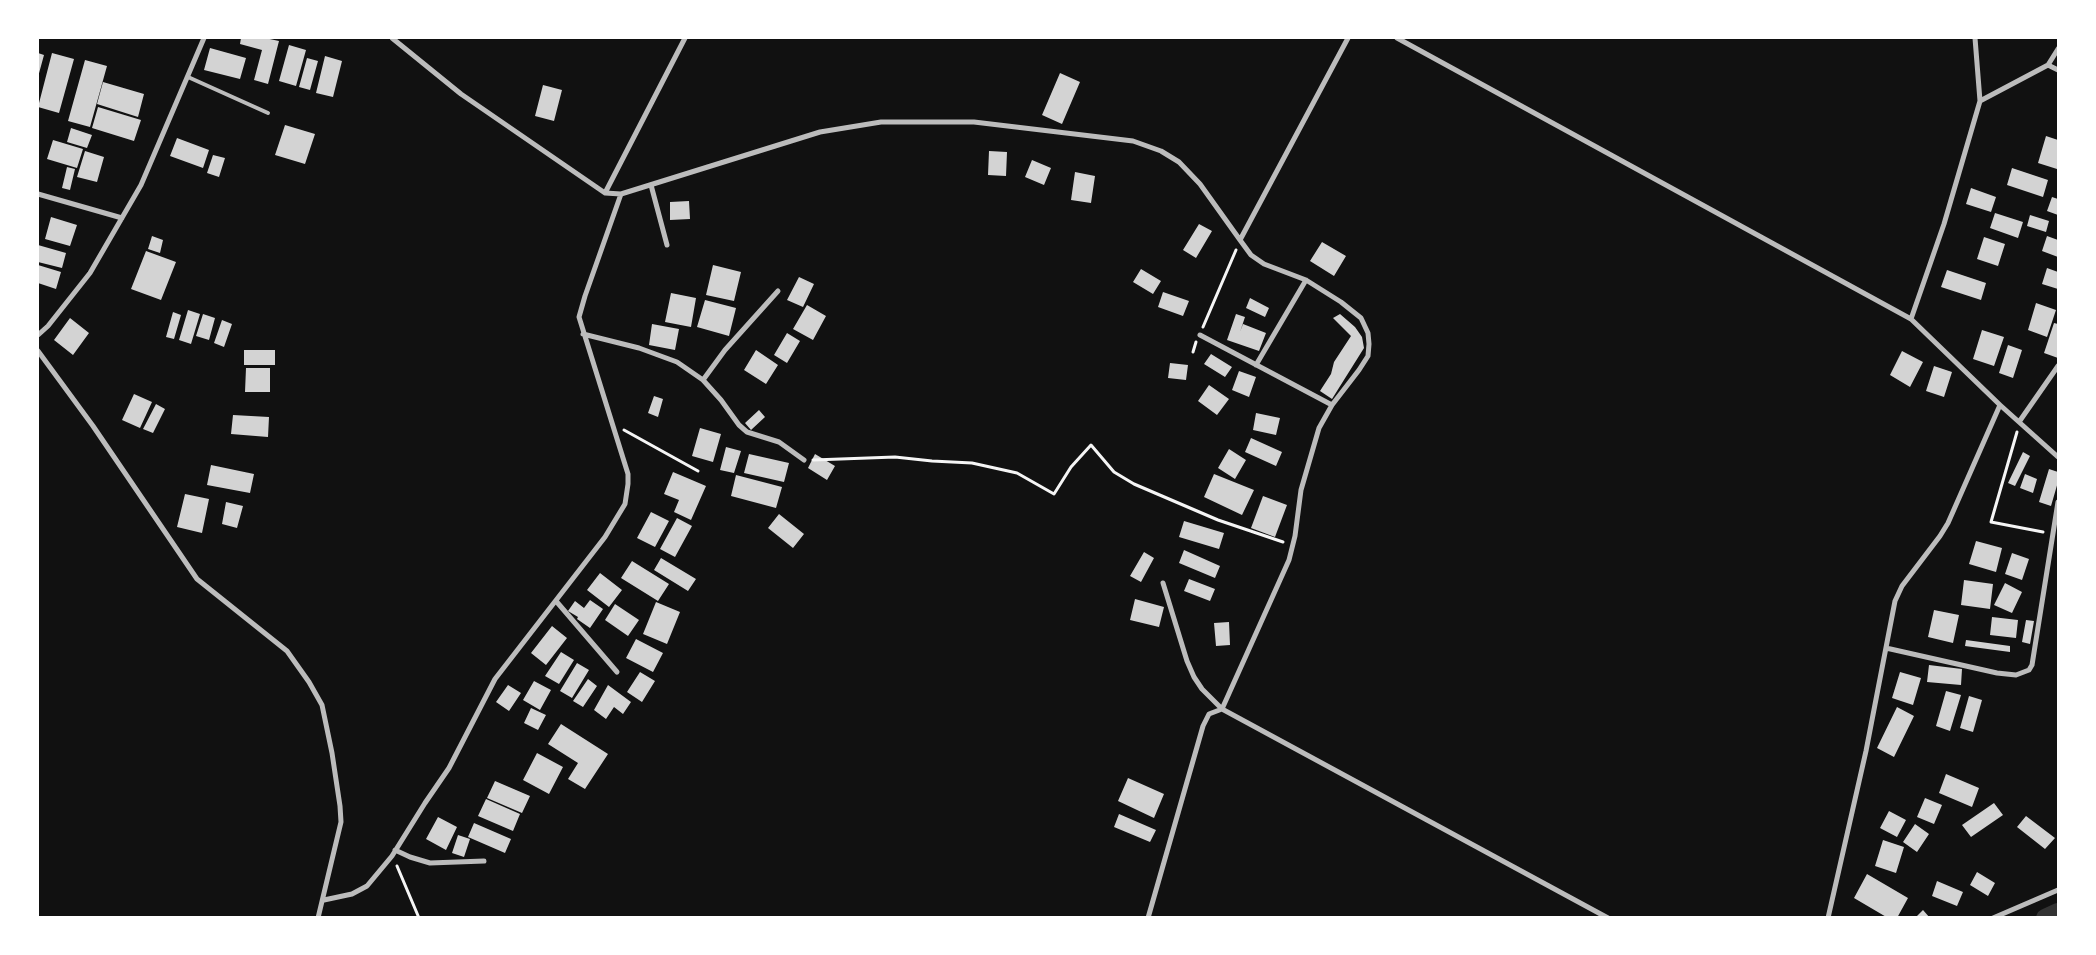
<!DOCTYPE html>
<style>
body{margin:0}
#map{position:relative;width:2096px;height:955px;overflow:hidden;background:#111;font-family:Raleway,sans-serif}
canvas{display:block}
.frame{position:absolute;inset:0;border:39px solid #fff;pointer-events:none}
</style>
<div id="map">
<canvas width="2096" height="955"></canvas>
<div class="frame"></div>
</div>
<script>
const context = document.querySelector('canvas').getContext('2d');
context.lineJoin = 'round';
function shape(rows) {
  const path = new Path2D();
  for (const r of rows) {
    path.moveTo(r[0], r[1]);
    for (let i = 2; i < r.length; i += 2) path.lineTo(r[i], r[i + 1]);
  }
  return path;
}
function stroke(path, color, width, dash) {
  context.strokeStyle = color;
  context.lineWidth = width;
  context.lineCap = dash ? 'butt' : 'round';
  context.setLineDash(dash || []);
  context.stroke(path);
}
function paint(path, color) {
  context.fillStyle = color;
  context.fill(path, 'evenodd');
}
stroke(shape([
 [2045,918,2058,912]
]), '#333', 18);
paint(shape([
 [241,38,265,38,279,41,268,84,254,80,262,50,240,44],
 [289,45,306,50,296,86,279,81],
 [210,48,246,58,240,79,204,70],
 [38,53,44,55,38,77],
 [52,53,74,59,59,113,38,107],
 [325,56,342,61,333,97,316,93],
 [307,58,318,61,310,90,299,87],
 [85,60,107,66,90,127,68,121],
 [1060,73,1080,82,1062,124,1042,115],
 [103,82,144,94,138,117,97,104],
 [543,85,562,90,554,121,535,116],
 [98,107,141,120,134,141,92,128],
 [285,125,315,134,305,164,275,155],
 [71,128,92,135,87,148,67,142],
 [2046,136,2058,140,2057,169,2038,163],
 [177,138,209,150,203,168,170,156],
 [53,140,83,149,77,168,47,159],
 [85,151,104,157,97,182,77,177],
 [989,151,1007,152,1006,176,988,175],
 [213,155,225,158,219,177,207,173],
 [1032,160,1051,168,1044,185,1025,177],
 [67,167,75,169,70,190,62,188],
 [2012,168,2048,180,2043,197,2007,185],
 [1075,172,1095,176,1091,203,1071,200],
 [1971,188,1996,197,1991,212,1966,204],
 [2052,197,2058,199,2058,215,2047,211],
 [689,201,690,219,670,220,670,202],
 [1995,213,2023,222,2018,238,1990,228],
 [2030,215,2049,221,2046,232,2027,226],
 [51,217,77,225,70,246,45,239],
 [1199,224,1212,231,1196,258,1183,250],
 [152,236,163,240,160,253,148,249],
 [2047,236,2058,240,2058,257,2042,251],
 [1984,237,2005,244,1998,266,1977,259],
 [1322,242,1346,256,1334,276,1310,261],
 [38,245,66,253,62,268,38,262],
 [146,251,176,262,161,300,131,289],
 [38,265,61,272,56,289,38,283],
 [713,265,741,272,734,301,706,295],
 [2047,268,2058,272,2058,289,2042,284],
 [1141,269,1161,281,1153,294,1133,282],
 [1947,270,1986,283,1981,300,1941,287],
 [799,277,814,284,803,307,787,300],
 [1163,292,1189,301,1183,316,1158,307],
 [671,293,696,298,691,327,665,322],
 [1250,298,1269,308,1265,317,1246,308],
 [705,300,736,308,729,336,697,327],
 [2036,303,2056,310,2047,337,2028,330],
 [807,305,826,316,813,340,793,329],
 [188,310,200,314,191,344,179,340],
 [173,312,181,315,174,339,166,337],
 [203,314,215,318,209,340,196,336],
 [1236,314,1245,317,1240,332,1243,324,1266,333,1259,351,1227,340],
 [1340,314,1355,327,1362,337,1364,348,1332,399,1320,391,1331,374,1334,362,1351,336,1333,318],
 [70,318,89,333,73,355,54,340],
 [222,320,232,324,224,347,214,343],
 [2054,323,2058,324,2058,358,2044,353],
 [652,324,679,329,675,350,649,345],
 [1982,330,2004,337,1994,366,1973,359],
 [787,333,800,341,787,363,774,355],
 [2008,345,2022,350,2013,378,1999,373],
 [244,350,275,350,275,365,244,365],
 [756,350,778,365,766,384,744,370],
 [1902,351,1923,362,1910,387,1890,375],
 [1211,354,1232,367,1225,377,1204,364],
 [1170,363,1188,365,1186,380,1168,378],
 [1934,366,1952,372,1944,397,1926,391],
 [246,368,270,368,270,392,245,392],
 [1239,371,1256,377,1249,397,1232,390],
 [1209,385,1229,399,1217,415,1198,401],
 [134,394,152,402,140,428,122,420],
 [654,396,663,399,658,417,648,413],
 [156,404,165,409,153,433,143,429],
 [759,410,765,417,751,430,745,423],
 [1256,413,1280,418,1276,435,1253,430],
 [233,415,269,417,268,437,231,434],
 [700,428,721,434,713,462,692,456],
 [1251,438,1282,452,1276,466,1245,452],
 [726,447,741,451,734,473,720,470],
 [1229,449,1246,460,1235,479,1218,468],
 [2023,452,2030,456,2015,486,2008,483],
 [749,454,789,463,784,482,744,473],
 [815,454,835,466,827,480,808,468],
 [211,465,254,474,250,493,207,485],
 [2049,469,2058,472,2058,482,2051,506,2039,502],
 [673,472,706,486,691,520,674,512,679,500,664,494],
 [1214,474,1254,490,1242,515,1204,497],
 [2025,474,2037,479,2033,493,2020,488],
 [736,475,782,487,776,508,731,496],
 [185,494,209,499,202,533,177,527],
 [1263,496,1287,505,1275,537,1251,528],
 [226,502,243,506,237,528,222,524],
 [651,512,669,521,655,547,637,538],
 [779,514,804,534,793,548,768,528],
 [677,518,692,526,675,557,660,549],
 [1184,521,1224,533,1219,549,1179,537],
 [1976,541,2002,548,1996,572,1969,564],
 [1184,550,1220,566,1215,578,1179,563],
 [1144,552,1154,558,1141,582,1130,576],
 [2012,553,2029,559,2022,580,2005,574],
 [661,558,696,579,688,591,654,570],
 [632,561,669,584,658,601,621,578],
 [600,573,622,590,609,607,587,590],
 [1189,579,1215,589,1210,601,1184,591],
 [1964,580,1993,584,1990,609,1961,605],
 [2005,583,2022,592,2012,613,1994,605],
 [1135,599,1164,607,1159,627,1130,620],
 [590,600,603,609,590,628,577,619,578,617,568,611,575,601,584,608],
 [656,602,680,612,667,644,643,634],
 [615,604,639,620,628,636,605,620],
 [1934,610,1959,615,1953,643,1928,637],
 [1992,617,2018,620,2016,638,1990,635],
 [2026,620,2034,621,2030,644,2022,642],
 [1229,622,1230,645,1216,646,1214,623],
 [552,626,567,638,546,665,531,653],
 [636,639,663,653,653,672,626,658],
 [1966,640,2010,646,2010,652,1965,646],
 [561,652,574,660,559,684,545,676],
 [577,663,589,670,572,698,560,691],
 [1929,665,1962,669,1961,685,1927,682],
 [640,672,655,681,642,702,627,692],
 [1900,672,1921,678,1913,705,1892,698],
 [588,679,597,686,583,707,573,701],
 [534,681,551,690,540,710,523,700],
 [508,685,521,693,509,711,496,702],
 [608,685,631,702,623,714,614,707,606,719,594,710],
 [1946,691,1961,695,1950,731,1936,726],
 [1969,696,1982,700,1973,732,1960,728],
 [1897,707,1914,716,1894,757,1877,748],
 [531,708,546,715,538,730,524,723],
 [561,724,608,754,585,789,568,779,578,763,548,744],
 [537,753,563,767,549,794,523,780],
 [1946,774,1979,788,1972,807,1939,793],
 [1128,778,1164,794,1154,818,1118,801],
 [495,781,530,796,522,813,487,798],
 [1925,798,1942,805,1934,824,1917,817],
 [486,799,520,814,513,831,478,816],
 [1994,803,2003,815,1971,837,1962,825],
 [1889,811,1906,820,1897,837,1880,828],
 [1119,814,1156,830,1150,842,1114,827],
 [2026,816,2055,838,2045,849,2017,827],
 [438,817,457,827,446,850,426,839],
 [474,823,511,839,505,853,468,837],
 [1915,824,1929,834,1917,852,1903,842],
 [458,835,470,839,464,857,452,853],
 [1883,840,1904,847,1896,873,1875,866],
 [1977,872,1995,883,1988,896,1970,885],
 [1867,874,1908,898,1897,918,1888,918,1854,898],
 [1937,881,1963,892,1957,906,1932,896],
 [1923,910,1930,918,1915,918]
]), '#d3d3d3');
stroke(shape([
 [1203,327,1236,250],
 [1193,352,1196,342],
 [624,430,698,471],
 [2017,432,1991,522,2043,532],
 [813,460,895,457,932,461,972,463,1017,473,1054,494,1071,467,1091,445,1114,472,1134,484,1218,520,1283,542],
 [397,866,419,918]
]), '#f5f5f5', 3);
stroke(shape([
 [188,77,268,113]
]), '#bcbcbc', 4);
stroke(shape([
 [392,38,461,94,605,193,621,194,820,132,881,122,974,122,1133,141,1161,151,1179,162,1200,184,1240,240,1348,38],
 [1397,38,1911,319],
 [2058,49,2048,65,2058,70],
 [1980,101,2048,65],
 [651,185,667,245],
 [605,193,685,38],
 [38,194,122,218],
 [583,334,639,348,677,362,703,380,721,400,739,425,747,432,779,442,804,460],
 [38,335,48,326,90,273,141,185,204,38],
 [1200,335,1332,405],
 [38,351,93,426,197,579,287,651,309,682,322,705,332,753,340,806,341,822,318,918],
 [1256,365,1306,280],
 [703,380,725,350,778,291],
 [2000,405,2058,457],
 [2019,422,2058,366],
 [1163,583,1187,661,1194,677,1202,689,1222,709,1608,918],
 [556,601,617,672],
 [1886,648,1997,673,2016,675,2029,670,2032,665,2058,502],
 [1222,709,1289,560,1295,536,1301,490,1319,428,1332,405,1359,370,1368,356,1369,344,1368,333,1361,318,1341,302,1306,280,1264,264,1251,255,1240,240],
 [395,850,410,857,430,863,484,861],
 [324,900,352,894,367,886,392,856,425,803,449,768,495,679,605,537,625,504,628,484,628,474,579,317,585,296,621,194],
 [1148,918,1203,726,1209,714,1222,709],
 [1828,918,1866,751,1895,601,1902,586,1940,536,1948,523,2000,405,1911,319,1944,224,1980,101,1975,38],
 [1993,918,2058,890]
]), '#bcbcbc', 5);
</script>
